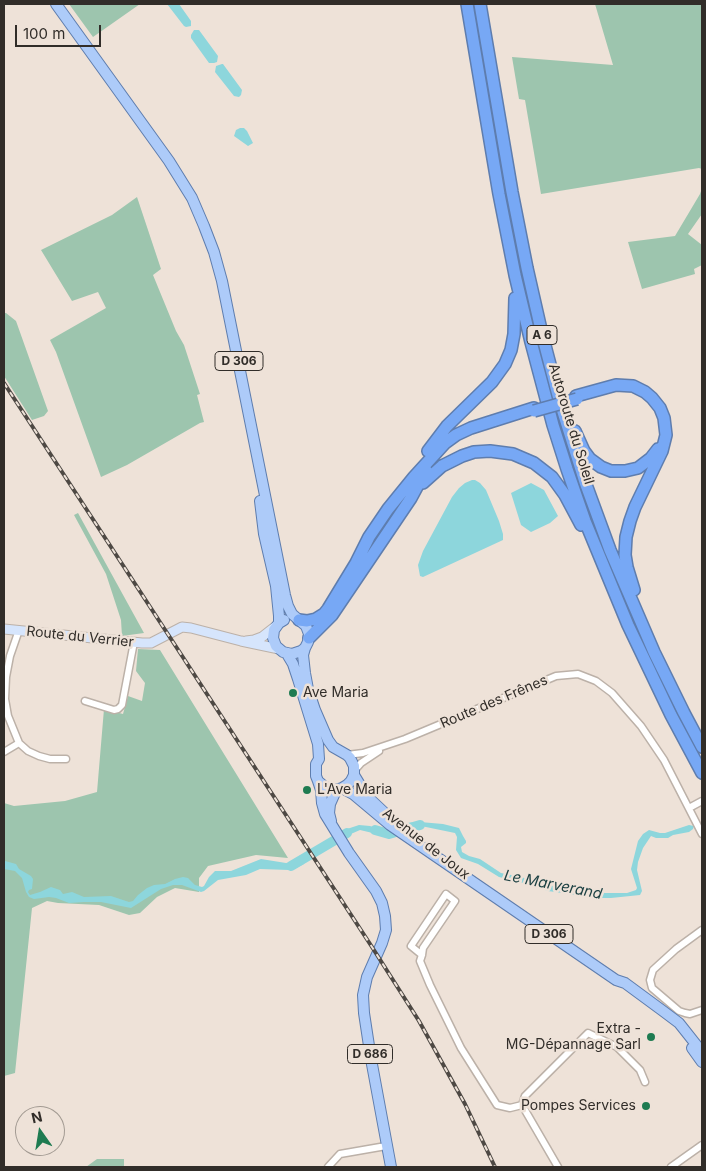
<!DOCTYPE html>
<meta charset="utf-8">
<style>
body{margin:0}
#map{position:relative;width:706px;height:1171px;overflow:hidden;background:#eee2d8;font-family:Inter,sans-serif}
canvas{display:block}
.frame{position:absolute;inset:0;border:5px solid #312d29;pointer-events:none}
.north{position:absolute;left:15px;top:1106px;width:50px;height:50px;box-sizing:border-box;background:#eee2d8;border:1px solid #a29a92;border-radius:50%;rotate:347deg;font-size:14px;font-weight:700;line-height:20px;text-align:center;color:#312d29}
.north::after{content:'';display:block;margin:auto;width:18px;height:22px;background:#1e7b51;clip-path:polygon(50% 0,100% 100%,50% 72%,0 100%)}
.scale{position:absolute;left:15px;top:25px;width:86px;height:22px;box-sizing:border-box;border:2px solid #312d29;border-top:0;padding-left:6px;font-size:15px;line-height:18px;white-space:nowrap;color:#312d29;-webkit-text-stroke:4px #eee2d8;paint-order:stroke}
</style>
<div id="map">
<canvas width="706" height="1171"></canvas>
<div class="frame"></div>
<div class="north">N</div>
<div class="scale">100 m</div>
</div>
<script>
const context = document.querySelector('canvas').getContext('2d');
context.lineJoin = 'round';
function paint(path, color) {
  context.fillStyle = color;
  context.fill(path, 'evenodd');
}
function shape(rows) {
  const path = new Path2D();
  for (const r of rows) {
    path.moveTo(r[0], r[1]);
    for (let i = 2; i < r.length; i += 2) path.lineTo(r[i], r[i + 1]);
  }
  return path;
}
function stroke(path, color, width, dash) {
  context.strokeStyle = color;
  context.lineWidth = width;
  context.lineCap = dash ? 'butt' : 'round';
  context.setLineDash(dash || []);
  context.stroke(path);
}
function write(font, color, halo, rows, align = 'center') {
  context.font = font + ' Inter,sans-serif';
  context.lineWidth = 5;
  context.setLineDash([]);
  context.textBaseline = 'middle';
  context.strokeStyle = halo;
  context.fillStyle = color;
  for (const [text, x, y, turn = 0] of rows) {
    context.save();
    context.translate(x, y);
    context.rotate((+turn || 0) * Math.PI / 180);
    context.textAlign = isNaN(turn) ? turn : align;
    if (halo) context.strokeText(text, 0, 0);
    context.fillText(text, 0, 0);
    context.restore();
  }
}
paint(shape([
 [69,4,140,4,93,37],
 [595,4,702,4,702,169,699,168,541,194,525,100,519,99,512,57,613,65],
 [702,188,702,214,688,234,702,245,702,265,694,269,695,274,642,289,628,242,675,236,700,194],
 [137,197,161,269,153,275,176,331,184,345,200,394,197,395,204,422,200,423,127,465,101,477,56,352,50,340,106,308,98,292,72,301,41,250,112,215],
 [4,313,6,313,16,321,48,411,44,416,32,420,4,376],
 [78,513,144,633,122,636,121,620,106,574,74,515],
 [138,649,160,650,288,858,256,855,208,866,199,878,199,892,175,888,157,897,140,913,129,915,99,905,58,903,47,901,32,908,15,1073,4,1076,4,803,14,806,65,801,97,792,104,709,123,714,128,696,142,701,145,683,136,671],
 [97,1159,124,1159,124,1167,86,1167]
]), '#9dc5ae');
paint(shape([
 [167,4,179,4,191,21,191,26,186,27,184,26],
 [194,30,199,30,218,56,217,62,214,63,209,63,191,38,191,35],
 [222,64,223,64,242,90,241,95,239,97,234,96,215,72,216,66],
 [244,128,247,131,253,143,248,146,234,136,236,130,240,128],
 [472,480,475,480,480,483,486,490,499,521,503,534,503,540,423,577,420,576,418,565,423,551,452,497,459,488,465,483],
 [531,483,544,490,558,516,550,523,531,532,521,525,511,493],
 [420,822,443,824,459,828,463,836,466,841,466,843,461,847,462,852,469,856,480,859,501,873,521,877,546,885,605,893,627,893,636,890,637,888,631,869,638,841,643,834,649,830,660,833,665,833,689,825,694,826,693,829,689,832,673,835,668,838,656,838,651,836,643,848,638,862,637,870,642,891,640,895,611,898,597,898,548,891,517,881,499,877,478,864,461,858,456,850,457,837,455,833,421,826,416,828,414,831,406,825,406,823],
 [359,825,370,826,384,831,386,832,386,834,381,835,360,830,344,837,341,831],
 [300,858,304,864,294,869,289,870,260,869,246,875,218,880,204,891,201,892,182,885,173,885,161,889,131,908,101,902,84,902,69,903,56,898,49,897,34,899,29,897,26,892,22,878,15,871,4,869,4,861,5,861,16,864,19,869,31,876,33,879,32,889,29,890,28,892,30,895,40,892,51,887,60,890,63,894,72,892,84,897,111,896,129,902,133,901,138,895,147,888,154,885,165,884,175,879,183,877,188,878,195,885,202,887,204,886,209,877,215,871,231,871,261,859,286,863,294,862]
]), '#8dd6dc');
stroke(shape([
 [375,830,389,834,420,825],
 [291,866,347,833]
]), '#8dd6dc', 10);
const street = shape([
 [19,630,10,656,6,677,5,699,8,716,19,743,28,751,39,756,50,759,66,759],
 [85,701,114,710,118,709,122,705,134,642],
 [4,752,19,743],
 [347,755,363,753,405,739,556,676,578,674,596,681,612,693,641,726,664,760,702,834],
 [354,771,361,763,379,751],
 [689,808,702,801],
 [702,930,676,949,653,970,650,980,652,988,679,1011,685,1013,690,1014,702,1010],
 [422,955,411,946,446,894,455,901,423,948,422,955,420,961,430,985,461,1048,497,1105,510,1108,522,1105],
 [522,1105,525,1096,588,1033,617,1047,640,1070,645,1082],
 [522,1105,558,1167],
 [328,1167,340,1154,386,1146],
 [671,1167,702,1145]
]);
const secondary = shape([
 [4,629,142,643,151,643,182,627,191,628,241,641,279,649],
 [246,641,254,640,262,637,276,626]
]);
const primary = shape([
 [56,4,169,161,192,198,204,226,214,252,222,281,285,595,288,606,292,614,306,626,309,634,308,642,305,648,303,655,305,673,308,689,315,710,328,740,333,747,347,755,350,758,354,766,354,775,351,781,347,785,342,788,334,790,325,787,318,781,316,776,316,764,319,759,318,744,298,679,293,664,287,654],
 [260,501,264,534,276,586,279,616,279,623],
 [284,620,279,623,274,630,273,638,276,646,283,652,292,654,301,651,305,648],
 [354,775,365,793,372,801,390,818],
 [318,781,321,790,322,803,325,814,349,853,376,891,382,903,385,916,386,930,382,943,367,977,363,995,364,1013,371,1059,391,1167],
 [342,788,353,794,390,825,616,980,625,983,663,1011,679,1023,702,1052],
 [331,821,329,813,330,804,334,795,338,789],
 [692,1048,702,1062]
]);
const highway = shape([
 [467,4,499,194,515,275,531,342,553,425,567,469,585,521,628,625,671,715,702,773],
 [480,4,512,192,527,268,542,334,559,399,585,482,610,550,654,652,684,713,702,747],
 [576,396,616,385,633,386,645,392,652,398,660,408,664,418,666,435,662,451,635,507,630,521,626,537,625,555,627,567,634,590],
 [575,431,584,451,590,459,601,467,611,471,625,471,638,468,651,458,658,449],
 [428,451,447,426,492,382,505,364,511,350,514,334,515,298],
 [423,483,442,466,462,456,474,452,490,451,513,454,534,463,552,477,565,495,581,525],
 [299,620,307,621,316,619,324,614,328,609,356,563,369,537,388,509,414,477,445,443,456,435,471,428,534,408],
 [309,638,332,615,411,498,426,470]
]);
stroke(street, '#bcb1a8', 9);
stroke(secondary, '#bcb1a8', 11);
stroke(primary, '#5e7dae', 12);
stroke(highway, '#5e7dae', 14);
stroke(street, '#fff', 6);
stroke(secondary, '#d6e5fc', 9);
stroke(primary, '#adcbf9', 10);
stroke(highway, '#77a8f5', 11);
const rail = shape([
 [4,383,372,947,419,1021,465,1104,495,1167]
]);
stroke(rail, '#4e4944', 4);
stroke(rail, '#eee2d8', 2, [5.5]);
const highwayBridge = shape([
 [534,411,577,399]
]);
stroke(highwayBridge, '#5e7dae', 14, []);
stroke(highwayBridge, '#77a8f5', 11);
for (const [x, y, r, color] of [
 [293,693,5,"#1e7b51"],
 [307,790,5,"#1e7b51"],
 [651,1037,5,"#1e7b51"],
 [646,1106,5,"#1e7b51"]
]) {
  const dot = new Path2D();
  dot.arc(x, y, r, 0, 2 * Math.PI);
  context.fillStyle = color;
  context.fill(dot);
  stroke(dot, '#eee2d8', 2);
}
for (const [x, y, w] of [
 [542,335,30],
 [239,361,48],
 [549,934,48],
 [370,1054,45]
]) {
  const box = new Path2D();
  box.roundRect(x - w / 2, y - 9.5, w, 19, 4);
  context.fillStyle = '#eee2d8';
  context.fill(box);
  stroke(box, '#312d29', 1);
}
write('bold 12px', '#312d29', null, [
 ["A 6",542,335],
 ["D 306",239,361],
 ["D 306",549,934],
 ["D 686",370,1054]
]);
write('14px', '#312d29', '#eee2d8', [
 ["Autoroute du Soleil",571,424,73],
 ["Route du Verrier",80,637,6],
 ["Route des Frênes",494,702,-23],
 ["Avenue de Joux",426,844,38]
]);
write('14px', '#312d29', '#eee2d8', [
 ["Ave Maria",303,693],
 ["L'Ave Maria",317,790],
 ["Extra -",641,1029,"right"],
 ["MG-Dépannage Sarl",641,1045,"right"],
 ["Pompes Services",636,1106,"right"]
], 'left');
write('italic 15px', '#1d4143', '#eee2d8', [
 ["Le Marverand",553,885,11]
]);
</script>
